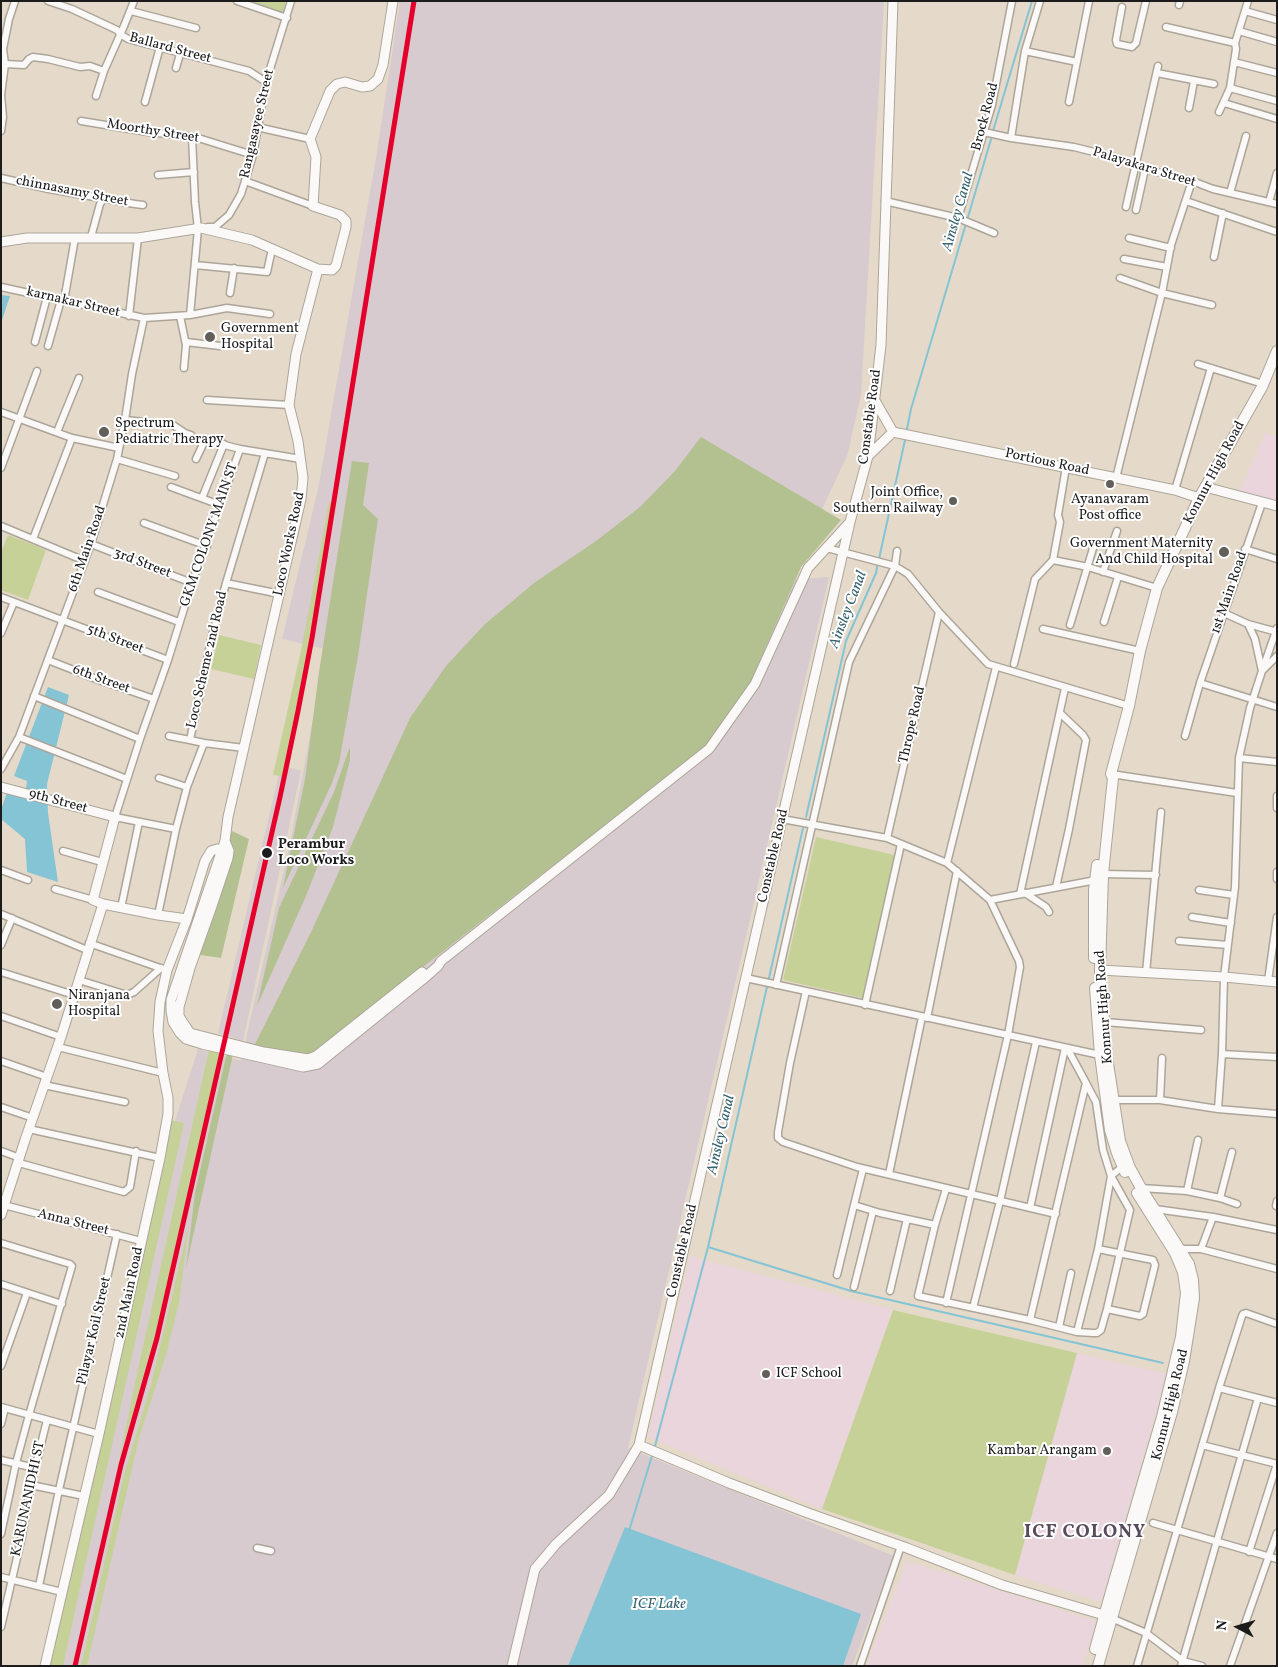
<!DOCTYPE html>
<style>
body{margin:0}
#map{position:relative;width:1278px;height:1667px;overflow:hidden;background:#e5dac9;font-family:Vollkorn,serif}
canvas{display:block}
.frame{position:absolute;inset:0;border:2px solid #1c1c1c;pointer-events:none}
.north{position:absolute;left:1213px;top:1602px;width:50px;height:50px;-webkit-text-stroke:4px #fff;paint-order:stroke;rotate:276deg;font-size:14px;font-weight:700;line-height:20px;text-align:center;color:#1c1c1c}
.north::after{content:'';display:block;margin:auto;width:18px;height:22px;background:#1c1c1c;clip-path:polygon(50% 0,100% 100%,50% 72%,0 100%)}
</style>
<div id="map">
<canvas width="1278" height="1667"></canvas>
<div class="frame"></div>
<div class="north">N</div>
</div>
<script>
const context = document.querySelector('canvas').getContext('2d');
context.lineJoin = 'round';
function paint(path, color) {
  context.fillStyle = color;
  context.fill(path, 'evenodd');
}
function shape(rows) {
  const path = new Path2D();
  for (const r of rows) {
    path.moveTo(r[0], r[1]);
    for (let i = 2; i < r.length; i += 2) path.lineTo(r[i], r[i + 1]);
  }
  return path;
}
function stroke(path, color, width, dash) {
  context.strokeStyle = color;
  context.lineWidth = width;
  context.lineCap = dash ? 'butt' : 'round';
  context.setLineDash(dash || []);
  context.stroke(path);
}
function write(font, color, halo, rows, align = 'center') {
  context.font = font + ' Vollkorn,serif';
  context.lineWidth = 4;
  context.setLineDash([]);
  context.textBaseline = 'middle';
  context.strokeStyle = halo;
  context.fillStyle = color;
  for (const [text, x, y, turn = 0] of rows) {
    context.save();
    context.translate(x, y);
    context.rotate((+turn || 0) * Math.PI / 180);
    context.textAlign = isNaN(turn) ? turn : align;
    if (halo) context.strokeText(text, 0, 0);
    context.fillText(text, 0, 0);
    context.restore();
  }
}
paint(shape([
 [1265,433,1277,436,1277,502,1237,496],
 [690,1256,893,1310,822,1509,648,1437],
 [1077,1353,1167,1374,1101,1602,1015,1575],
 [907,1561,1096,1621,1083,1666,866,1666]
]), '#e9d5db');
paint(shape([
 [400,1,884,1,861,395,847,456,789,580,829,577,628,1448,894,1556,852,1666,46,1666,175,1121,198,1049,241,1061,290,843,326,649,282,639,318,489,376,158],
 [281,765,301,771,243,1041,218,1033]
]), '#d7cbcf');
paint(shape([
 [251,1,286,1,283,13],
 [329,502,332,503,308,650,282,776,273,775,302,646],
 [8,535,46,550,28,600,1,590,1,552],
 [219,635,261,645,254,679,211,669],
 [816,837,899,856,867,999,783,980],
 [209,1050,220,1053,156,1332,119,1460,138,1369],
 [170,1120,184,1123,78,1597,63,1666,48,1666,79,1538],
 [189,1224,179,1303,166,1355,139,1438,87,1666,81,1666,124,1475,151,1385],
 [893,1310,1077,1353,1015,1575,822,1509]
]), '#c6d198');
paint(shape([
 [701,437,841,520,801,567,751,681,705,747,392,991,315,1053,305,1055,254,1046,312,930,410,718,446,666,484,625,534,583,596,541,640,507,675,471],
 [352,461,369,463,363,505,378,519,358,656,339,763,332,783,283,888,305,779,319,672],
 [350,748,350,760,333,827,306,896,257,1006,279,908,334,792,349,749],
 [232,831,249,839,221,958,200,955,233,852,233,846,229,840],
 [227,1052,233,1054,186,1268,195,1193]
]), '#b3c190');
paint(shape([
 [1,295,10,296,1,323],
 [48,687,69,695,47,784,48,813,58,882,27,872,25,839,1,819,1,810,7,792,25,796,27,781,14,776],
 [625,1527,861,1614,843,1666,568,1666]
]), '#84c4d4');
stroke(shape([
 [993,131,1032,1],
 [907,429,911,409,992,136],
 [879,559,905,440],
 [806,817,846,641,876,573,878,563],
 [708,1247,851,1291,1163,1363],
 [655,1446,708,1247,803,828],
 [629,1531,652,1456]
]), '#84c4d4', 2);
const street = shape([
 [48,1,72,9,117,30,120,34,128,39,249,71,266,82],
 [237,1,287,18],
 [1179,5,1180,1],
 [1122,7,1116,40,1117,44,1132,47,1136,43,1146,1],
 [131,11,196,28],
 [1245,11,1277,20],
 [1166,27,1235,43],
 [1239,31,1277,42],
 [1025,51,1077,62],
 [1234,62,1277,73],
 [5,64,24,65,29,59,33,57,48,59,80,67,90,66,104,71],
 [176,68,180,54],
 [1157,73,1214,84],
 [1230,88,1277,101],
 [96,96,104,71,124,26,134,1],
 [145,102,160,47],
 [1069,102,1089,1],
 [1224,103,1277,119],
 [1189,108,1194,81],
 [1219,112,1230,88,1236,49,1235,43,1248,1],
 [81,121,148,132,195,137,253,155],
 [257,127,310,139],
 [1,131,3,117,1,95,5,64,3,49,9,19,15,1],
 [984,132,1011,138,1074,147,1118,158,1135,166,1192,181,1213,189,1277,204],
 [1011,138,1025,51,1040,1],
 [158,175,194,172],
 [1,178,49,189,135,204,143,205],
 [245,181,313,206],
 [1230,193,1246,136],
 [885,201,958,218,992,105,1012,1],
 [1186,201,1277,232],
 [1269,202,1277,173],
 [1126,207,1158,66],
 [1136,210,1145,169],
 [958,218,994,233],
 [208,227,215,227,229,215,241,194,253,155,266,82,291,1],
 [91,237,100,204,103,199],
 [1129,238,1171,248],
 [1214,257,1223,213],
 [1124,259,1167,267],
 [195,265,267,272,272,249],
 [1120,278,1162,293,1212,305],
 [1,287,144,318,190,315,198,229,195,202,192,137],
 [230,293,234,268],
 [64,301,75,238],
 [190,315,227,308,270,314],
 [129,316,138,238],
 [180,316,186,345,184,368],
 [35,342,47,297],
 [186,342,220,346],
 [48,346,61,300],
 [1198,364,1263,384],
 [207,400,289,405],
 [1,412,72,438,119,448],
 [125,420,173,425,185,433,191,435],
 [57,432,79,378],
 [117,459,175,476],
 [196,459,205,440,240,449],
 [1,468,37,371],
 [1116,478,1162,293,1171,245,1192,181],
 [171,487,220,505],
 [1175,490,1211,368],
 [202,498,224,444],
 [144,523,207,546],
 [1,526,85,561],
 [33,539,72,438],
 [91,544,192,583],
 [827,548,895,566,908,574,939,612,988,664,1129,706],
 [1245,549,1277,559],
 [1053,560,1088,567,1157,588],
 [1103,572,1117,531],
 [226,583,280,594],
 [98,592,179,622],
 [1,597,168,660],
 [1104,622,1118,577],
 [1248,624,1277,632],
 [1070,625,1094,545],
 [1277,628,1262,671,1277,656],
 [1043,629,1140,651],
 [1,633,14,602],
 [48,660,99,680,154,699],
 [1014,664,1035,579,1053,560,1060,522,1058,515,1066,467],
 [1200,683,1277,707],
 [34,696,140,739],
 [169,736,190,740],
 [1185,736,1200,683,1262,503],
 [19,737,127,779],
 [204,743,244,748],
 [1239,758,1277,762],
 [1,769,19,737,91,544,117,459,125,420,132,374,144,318],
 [1111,774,1237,793],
 [159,778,187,787],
 [1277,796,1277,808],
 [782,819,887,838,947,863,990,900,1096,880],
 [176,829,115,817,140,739,168,660,192,583,240,449,301,459],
 [887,838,939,612],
 [63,851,102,862],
 [947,863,996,667],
 [1,870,28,880],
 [1277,872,1277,879],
 [1103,874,1156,875],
 [1056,887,1069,829,1086,740,1083,735,1060,713],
 [55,889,93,900],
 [1199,890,1234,895],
 [1025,893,1046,907,1049,912],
 [1020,894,1065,688],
 [121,908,139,822],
 [1,914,87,950],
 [158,915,176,829,187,787,204,743,190,740,211,640,226,583,265,453],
 [1192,917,1231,923],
 [1179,941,1228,945],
 [89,943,163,969],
 [1,945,12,918],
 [1,972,74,995],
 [1146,973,1161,812],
 [746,978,1100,1055],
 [79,980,127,995,134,992,161,968],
 [1268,981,1277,917],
 [776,985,849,662,895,566,897,551],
 [806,991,790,1063,778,1132,778,1138,783,1142,857,1167,1056,1214],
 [865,1005,901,844],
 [1,1016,61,1037],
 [927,1018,957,871],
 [1105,1022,1201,1030],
 [58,1047,163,1073],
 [1067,1048,1086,1083,1030,1320,1077,1332,1098,1249,1111,1176,1122,1167],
 [1222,1054,1277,1057],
 [1,1061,47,1077],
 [44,1085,125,1102],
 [1114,1100,1160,1100,1218,1109,1277,1114],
 [1160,1100,1162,1058],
 [1,1107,33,1118],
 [1218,1109,1222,1054,1224,977,1235,887,1239,758,1250,708,1262,671,1255,639,1248,624,1224,613],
 [29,1129,160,1158],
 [1,1151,20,1158],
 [19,1163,124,1192,130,1187,136,1151],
 [863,1169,854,1205,880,1213,935,1225],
 [889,1174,922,1017],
 [1141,1188,1187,1191,1220,1198,1237,1204],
 [946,1189,935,1225,918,1296,1030,1320],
 [1187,1191,1198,1140],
 [1220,1198,1232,1152],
 [4,1205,141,1241],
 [1276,1206,1277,1201],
 [1030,1208,1065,1048],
 [1155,1209,1213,1217,1277,1230],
 [1,1243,70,1264,72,1266,29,1415,16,1463,1,1534],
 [1098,1249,1153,1260,1155,1265,1143,1314,1140,1316,1107,1309],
 [1180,1249,1201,1249,1277,1269],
 [1201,1249,1213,1217],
 [837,1275,854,1205],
 [1,1284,62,1304],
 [854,1287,873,1211],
 [890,1291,907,1219],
 [946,1303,1008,1035,1020,967,1019,961,990,900],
 [973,1308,1000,1201,1036,1042],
 [1059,1327,1071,1273],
 [1077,1332,1093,1333,1097,1333,1101,1330,1107,1309,1130,1210,1111,1176,1103,1150,1096,1102,1086,1083],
 [1,1366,27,1293],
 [1219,1388,1277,1403],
 [1,1407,99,1434],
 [1,1424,5,1408],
 [1202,1445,1277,1464],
 [1,1460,35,1468],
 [31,1485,84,1496],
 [1153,1523,1277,1559],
 [257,1548,271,1551],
 [1249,1552,1277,1464],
 [1,1577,62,1592],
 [39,1586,59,1490,117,1234],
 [1109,1617,1146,1633,1183,1661,1202,1666],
 [1,1627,22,1536,31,1485,47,1420],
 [860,1666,901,1546],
 [1137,1666,1219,1388,1242,1316,1243,1314,1246,1313,1277,1324],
 [1181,1666,1258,1398],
 [1230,1666,1277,1533]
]);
const secondary = shape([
 [393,1,383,65,378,79,370,86,362,87,345,82,337,84,330,91,310,139,316,157,313,206,340,215,346,221,346,227,336,266,332,270,318,269,296,354,289,405,298,441,303,478,301,499,228,817,225,841,171,1000,171,1011,173,1022,180,1033,186,1039,202,1044,303,1067,318,1064,422,980,438,966,441,961,709,749,755,684,808,568,850,522],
 [1,242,27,238,138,238,201,228,252,240,318,269],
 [874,399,893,432,1175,490,1199,498],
 [868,456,893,432],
 [1205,487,1277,506],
 [1,787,115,817,93,900,103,904,158,915,187,919,205,861,211,851,217,849,226,851],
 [225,841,229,851,228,858,212,906,190,968,179,1007,179,1016,182,1021,190,1033,264,1052,308,1059,316,1056,422,972],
 [1100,970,1224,977,1277,982],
 [1,1215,25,1140,61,1037,103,904],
 [639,1445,729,1483,808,1513,907,1548,1002,1585,1104,1615],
 [45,1666,99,1434,160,1158,168,1114,168,1098,163,1073,158,1031,160,1002,167,970,187,919],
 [512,1666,535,1569,556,1544,609,1495,639,1445,850,522,868,456,881,345,893,1]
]);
const primary = shape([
 [1094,958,1094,890,1097,865],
 [1095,988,1100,1055,1110,1130,1117,1153,1125,1172],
 [1095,1649,1110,1595,1162,1417,1181,1337,1186,1293,1183,1272,1175,1253,1137,1193],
 [1098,1666,1172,1412,1184,1361,1194,1298,1193,1280,1189,1264,1141,1188,1130,1168,1120,1141,1107,1057,1100,970,1103,874,1113,778,1111,774,1129,706,1140,651,1157,588,1199,498,1262,387,1277,351]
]);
stroke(street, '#aca59a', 9);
stroke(secondary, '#aca59a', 11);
stroke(primary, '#aca59a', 12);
stroke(street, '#fbf9f7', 6);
stroke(secondary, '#fbf9f7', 9);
stroke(primary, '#fbf9f7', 10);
stroke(shape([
 [75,1666,121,1465,157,1338,280,797,298,711,312,638,414,1]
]), '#e4002b', 5);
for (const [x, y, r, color] of [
 [210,337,6,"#625e59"],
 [104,432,6,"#625e59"],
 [1110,484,5,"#625e59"],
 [953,501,5,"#625e59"],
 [1224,552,6,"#625e59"],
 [267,853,6,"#1c1c1c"],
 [57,1004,6,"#625e59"],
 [766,1374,5,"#625e59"],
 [1107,1451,5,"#625e59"]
]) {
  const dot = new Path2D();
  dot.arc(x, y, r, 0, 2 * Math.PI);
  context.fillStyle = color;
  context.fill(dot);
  stroke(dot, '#fff', 2);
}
write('14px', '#1c1c1c', '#fff', [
 ["Ballard Street",170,49,15],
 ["Brock Road",986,117,-75],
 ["Rangasayee Street",258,124,-77],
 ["Moorthy Street",153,132,9],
 ["Palayakara Street",1144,168,17],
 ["chinnasamy Street",72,192,11],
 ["karnakar Street",73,303,13],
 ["Constable Road",871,417,-82],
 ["Portious Road",1047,463,12],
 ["Konnur High Road",1215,473,-62],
 ["GKM COLONY MAIN ST",210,535,-71],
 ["Loco Works Road",290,544,-78],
 ["6th Main Road",88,549,-71],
 ["3rd Street",142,564,21],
 ["1st Main Road",1230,593,-71],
 ["5th Street",115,640,21],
 ["Loco Scheme 2nd Road",208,660,-77],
 ["6th Street",101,680,20],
 ["Thrope Road",913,725,-77],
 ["9th Street",58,802,15],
 ["Constable Road",774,856,-77],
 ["Konnur High Road",1105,1007,-94],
 ["Anna Street",73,1223,14],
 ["Constable Road",683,1251,-77],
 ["2nd Main Road",130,1293,-78],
 ["Pilayar Koil Street",95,1331,-77],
 ["Konnur High Road",1171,1405,-76],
 ["KARUNANIDHI ST",29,1499,-78]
]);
write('14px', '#1c1c1c', '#fff', [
 ["Government",221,329],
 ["Hospital",221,345],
 ["Spectrum",115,424],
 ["Pediatric Therapy",115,440],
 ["Joint Office,",943,493,"right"],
 ["Southern Railway",943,509,"right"],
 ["Ayanavaram",1110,500,"center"],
 ["Post office",1110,516,"center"],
 ["Government Maternity",1213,544,"right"],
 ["And Child Hospital",1213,560,"right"],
 ["Niranjana",68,996],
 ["Hospital",68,1012],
 ["ICF School",776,1374],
 ["Kambar Arangam",1097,1451,"right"]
], 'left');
write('bold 14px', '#1c1c1c', '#fff', [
 ["Perambur",278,845],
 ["Loco Works",278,861]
], 'left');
write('italic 15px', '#386471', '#fff', [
 ["Ainsley Canal",959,212,-74],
 ["Ainsley Canal",849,610,-69],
 ["Ainsley Canal",722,1135,-77],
 ["ICF Lake",659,1605]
]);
context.letterSpacing = '1px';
write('bold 19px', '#564a5b', '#fff', [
 ["ICF COLONY",1085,1534]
]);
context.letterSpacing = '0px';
</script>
